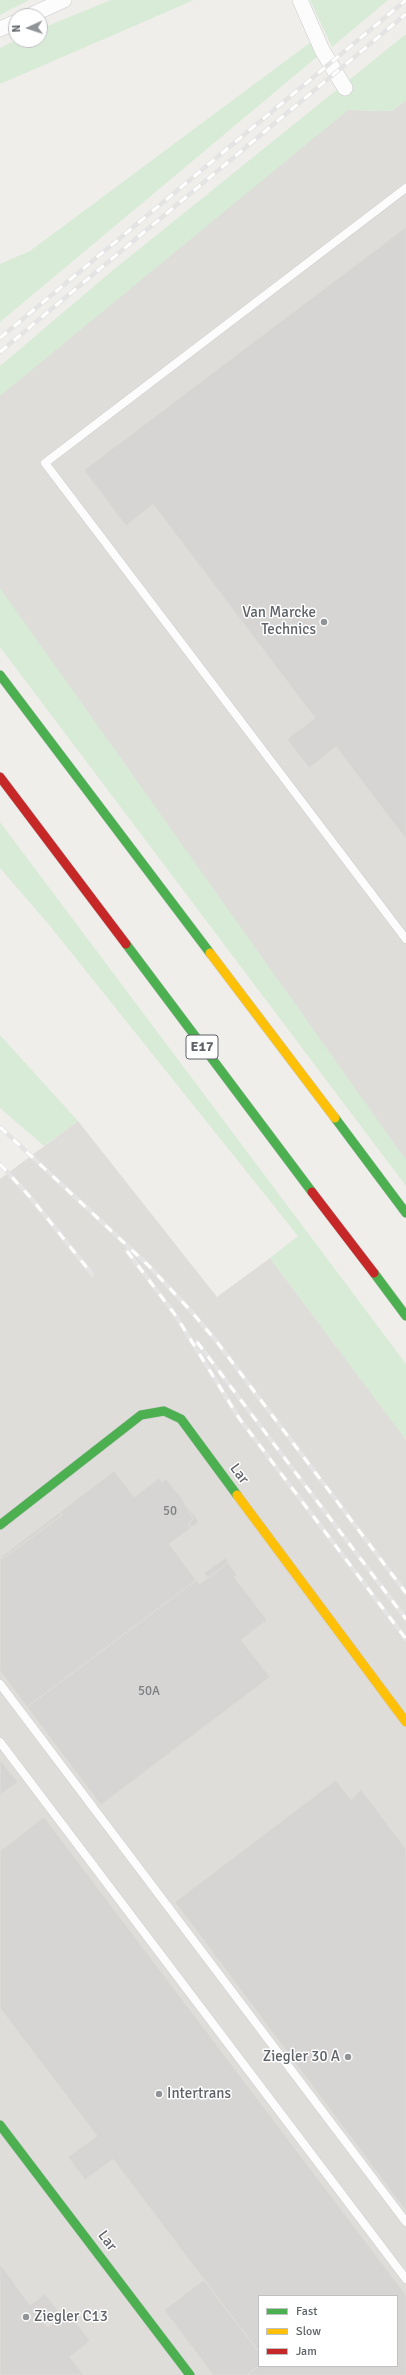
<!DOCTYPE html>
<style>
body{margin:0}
#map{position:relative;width:406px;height:2375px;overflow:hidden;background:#efeeea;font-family:Signika,sans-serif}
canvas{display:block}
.legend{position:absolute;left:258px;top:2295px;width:140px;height:72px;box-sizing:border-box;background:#fff;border:1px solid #bfc1c3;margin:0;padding:5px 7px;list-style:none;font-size:12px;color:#5f6368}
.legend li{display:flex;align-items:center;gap:8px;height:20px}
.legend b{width:20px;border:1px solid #bfc1c3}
.north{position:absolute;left:8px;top:8px;width:40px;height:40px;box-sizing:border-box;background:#fff;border:1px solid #bfc1c3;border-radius:50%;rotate:267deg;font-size:11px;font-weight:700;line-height:16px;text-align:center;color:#5f6368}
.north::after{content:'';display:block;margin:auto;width:14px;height:18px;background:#919496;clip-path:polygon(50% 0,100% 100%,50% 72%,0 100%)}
</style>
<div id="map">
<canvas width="406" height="2375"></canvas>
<ul class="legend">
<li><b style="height:5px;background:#4caf50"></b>Fast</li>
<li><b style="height:5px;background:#ffc107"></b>Slow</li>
<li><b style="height:5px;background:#c62828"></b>Jam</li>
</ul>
<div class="north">N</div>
</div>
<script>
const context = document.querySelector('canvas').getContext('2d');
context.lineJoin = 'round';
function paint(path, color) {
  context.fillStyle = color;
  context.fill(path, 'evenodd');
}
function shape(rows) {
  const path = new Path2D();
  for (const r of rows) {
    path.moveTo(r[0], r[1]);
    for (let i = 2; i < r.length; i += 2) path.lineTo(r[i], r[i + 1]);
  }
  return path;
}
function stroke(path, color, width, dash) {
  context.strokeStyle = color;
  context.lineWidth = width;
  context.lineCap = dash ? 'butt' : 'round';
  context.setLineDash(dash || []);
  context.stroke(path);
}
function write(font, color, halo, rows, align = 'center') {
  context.font = font + ' Signika,sans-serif';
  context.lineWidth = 3;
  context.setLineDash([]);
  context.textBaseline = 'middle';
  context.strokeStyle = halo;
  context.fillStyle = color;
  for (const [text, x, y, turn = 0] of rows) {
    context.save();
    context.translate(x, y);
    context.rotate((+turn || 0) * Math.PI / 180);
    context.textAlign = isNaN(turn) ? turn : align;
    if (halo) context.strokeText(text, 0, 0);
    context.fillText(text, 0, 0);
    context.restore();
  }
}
paint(shape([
 [406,100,406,1165,0,624,0,384,348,110,392,111],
 [78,1121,217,1297,270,1258,406,1439,406,2375,0,2375,0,1179],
 [259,2296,397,2296,397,2366,259,2366]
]), '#dfddda');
paint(shape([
 [0,0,29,0,0,15],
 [111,0,194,0,0,84,0,48,16,40,40,40,40,29],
 [310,0,388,0,332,47],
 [406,34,406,100,392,111,348,110,0,396,0,366,112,271],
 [311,42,318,56,0,322,0,264,30,251],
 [0,588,406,1160,406,1186,0,647],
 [0,822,406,1364,406,1440,270,1258,298,1236,50,926,0,868],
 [0,1035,78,1121,44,1146,0,1108]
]), '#d8ebd6');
const building = shape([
 [406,227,406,839,336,747,309,768,287,739,315,718,153,504,126,526,84,470,406,227],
 [114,1471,134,1497,159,1478,162,1482,166,1479,182,1499,193,1519,188,1524,191,1528,169,1544,196,1580,27,1707,0,1671,0,1558,2,1559,62,1515,60,1512,114,1471],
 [182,1499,199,1522,191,1528,188,1524,193,1519,182,1499],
 [60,1512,62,1515,2,1559,1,1557,60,1512],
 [225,1558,238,1574,228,1563,208,1578,204,1573,225,1558],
 [228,1563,237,1575,234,1577,267,1620,241,1640,270,1677,101,1805,27,1707,196,1580,200,1584,228,1563],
 [0,1760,18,1782,0,1795,0,1760],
 [336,1780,351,1800,361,1789,406,1849,406,2211,175,1902,336,1780],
 [44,1817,406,2295,406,2375,247,2375,259,2366,397,2366,397,2296,259,2296,259,2352,113,2159,85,2180,68,2157,97,2136,0,2008,0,1851,44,1817],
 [0,2264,30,2305,45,2294,59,2312,44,2323,48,2327,68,2312,90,2341,70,2357,84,2375,0,2375,0,2264],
 [204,2280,259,2352,259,2366,247,2375,213,2375,164,2310,204,2280]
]);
paint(building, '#d6d5d3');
stroke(building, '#deddd9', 1);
const lane = shape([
 [406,188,45,463,406,939],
 [0,1684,406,2222],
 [0,1742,406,2279]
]);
const street = shape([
 [300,0,322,50,345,88],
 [29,16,64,0],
 [0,29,16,22]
]);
const fast = shape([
 [0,675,210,953],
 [126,944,312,1192],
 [335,1118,406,1213],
 [374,1273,406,1316],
 [0,1525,141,1415,164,1411,181,1419,237,1495],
 [0,2125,190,2375]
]);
const slow = shape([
 [210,953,335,1118],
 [237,1495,406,1722]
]);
const jam = shape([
 [0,777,126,944],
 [312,1192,374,1273]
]);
stroke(lane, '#cbcccc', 9);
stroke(street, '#cbcccc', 16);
stroke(fast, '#cacacb', 10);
stroke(slow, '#cacacb', 10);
stroke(jam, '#cacacb', 10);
stroke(lane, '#fdfcfc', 8);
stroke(street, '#fdfcfc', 15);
stroke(fast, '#4caf50', 9);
stroke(slow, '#ffc107', 9);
stroke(jam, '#c62828', 9);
const rail = shape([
 [0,338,406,0],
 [0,352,406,14],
 [0,1127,149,1266,190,1310,217,1342,406,1593],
 [0,1164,31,1198,92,1274],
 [127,1251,176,1316,239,1418,406,1639],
 [197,1342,406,1619]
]);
stroke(rail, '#e4e4e4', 4.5);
stroke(rail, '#fff', 3, [9]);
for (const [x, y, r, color] of [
 [324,622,4,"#919496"],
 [348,2057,4,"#919496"],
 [159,2094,4,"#919496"],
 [26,2317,4,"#919496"]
]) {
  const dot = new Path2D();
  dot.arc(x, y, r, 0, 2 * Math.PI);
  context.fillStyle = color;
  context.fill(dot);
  stroke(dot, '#fff', 1.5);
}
write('13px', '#7e8184', null, [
 ["50",170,1512],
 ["50A",149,1692]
]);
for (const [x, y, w] of [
 [202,1047,32]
]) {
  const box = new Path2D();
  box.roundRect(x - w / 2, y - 12, w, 24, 3);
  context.fillStyle = '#fff';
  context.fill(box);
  stroke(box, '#5f6368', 1);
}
write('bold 14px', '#5f6368', null, [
 ["E17",202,1047]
]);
write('15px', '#5f6368', '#fff', [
 ["Van Marcke",316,613],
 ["Technics",316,630],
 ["Ziegler 30 A",340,2057],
 ["Intertrans",167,2094,"left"],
 ["Ziegler C13",34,2317,"left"]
], 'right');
write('15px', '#5f6368', '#fff', [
 ["Lar",239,1474,53],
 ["Lar",107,2241,53]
]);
</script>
